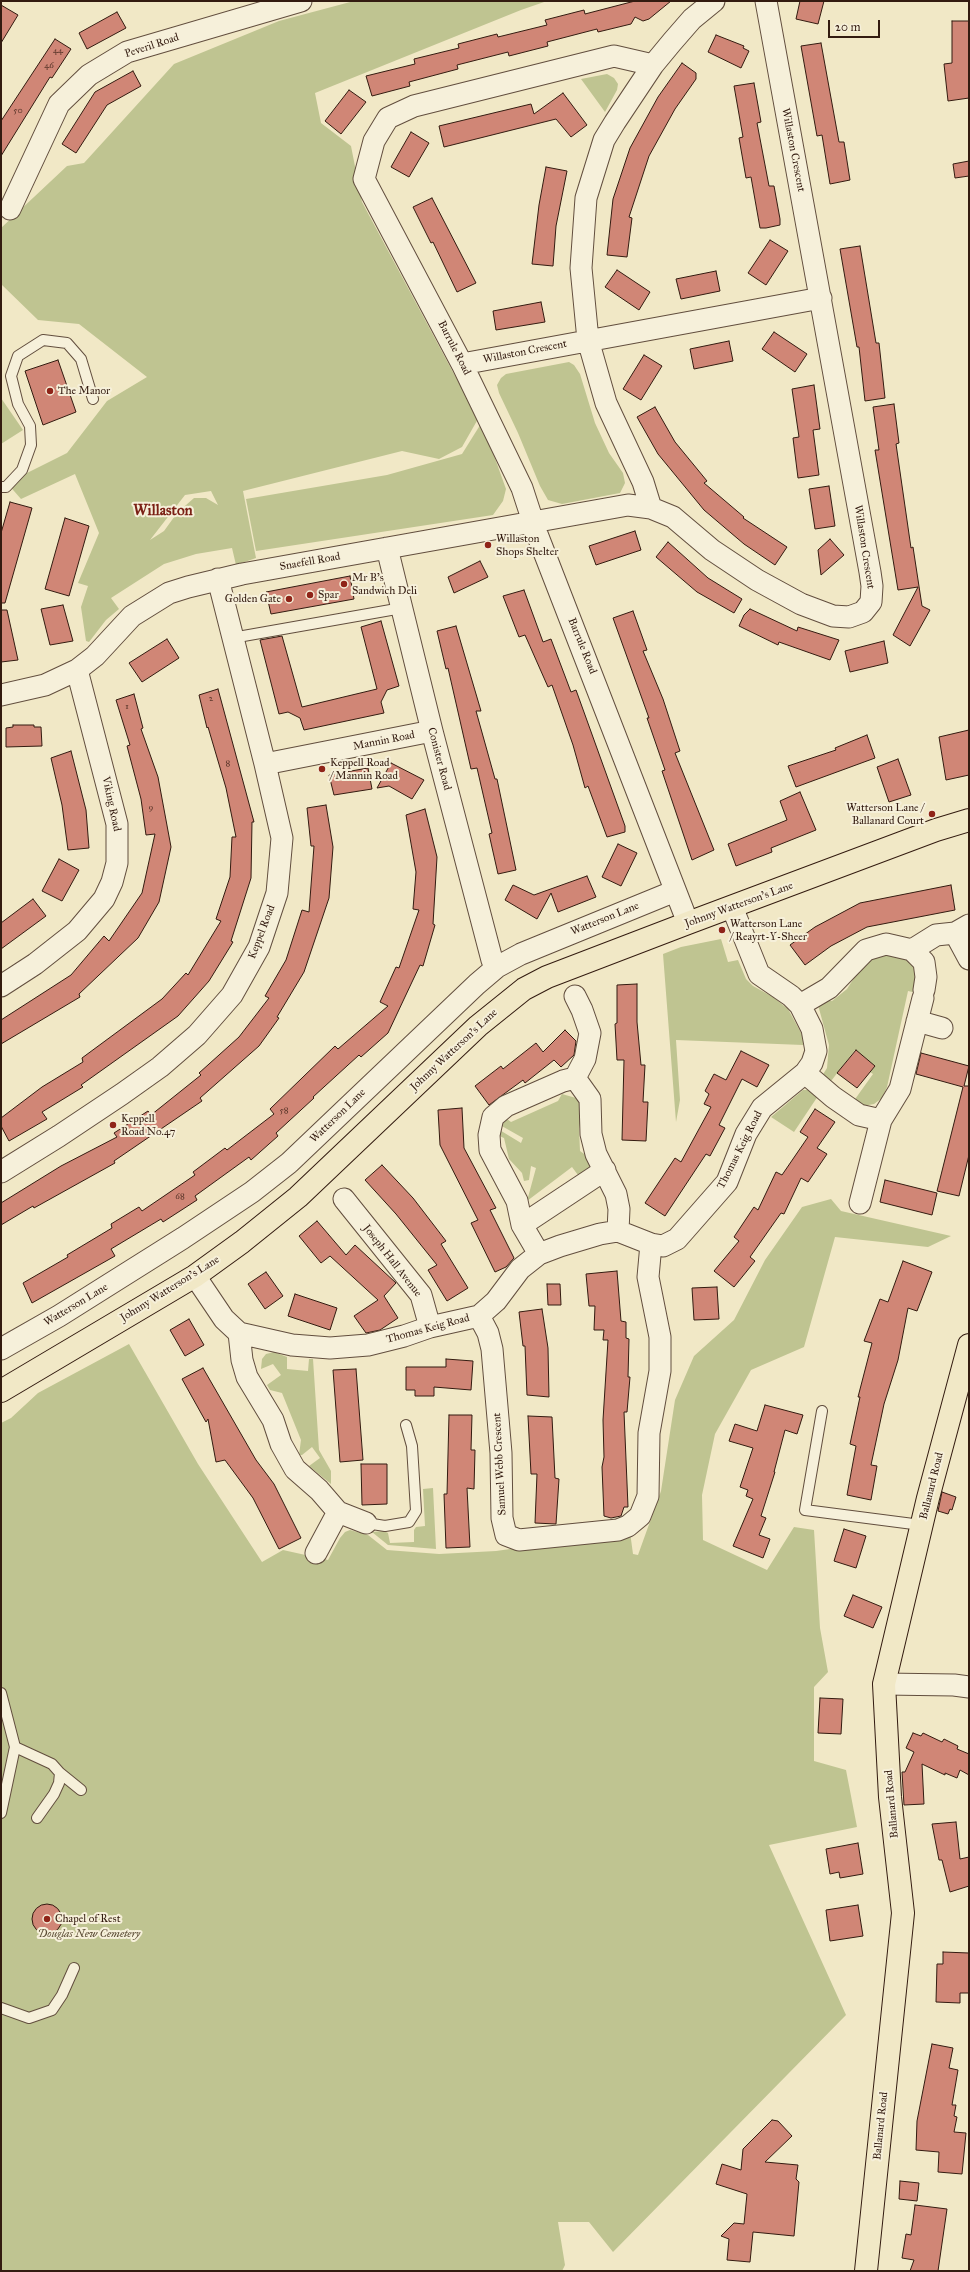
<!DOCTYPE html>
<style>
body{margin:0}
#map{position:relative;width:970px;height:2272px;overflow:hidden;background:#f1e8c6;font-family:"IM FELL Great Primer",serif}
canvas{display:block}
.frame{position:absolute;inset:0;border:2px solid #331b10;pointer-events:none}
.scale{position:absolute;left:828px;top:20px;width:52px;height:18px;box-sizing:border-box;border:2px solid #331b10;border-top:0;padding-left:5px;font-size:12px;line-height:14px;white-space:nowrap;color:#331b10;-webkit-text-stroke:3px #f6f0da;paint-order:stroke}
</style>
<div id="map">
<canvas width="970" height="2272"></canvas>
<div class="frame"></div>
<div class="scale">20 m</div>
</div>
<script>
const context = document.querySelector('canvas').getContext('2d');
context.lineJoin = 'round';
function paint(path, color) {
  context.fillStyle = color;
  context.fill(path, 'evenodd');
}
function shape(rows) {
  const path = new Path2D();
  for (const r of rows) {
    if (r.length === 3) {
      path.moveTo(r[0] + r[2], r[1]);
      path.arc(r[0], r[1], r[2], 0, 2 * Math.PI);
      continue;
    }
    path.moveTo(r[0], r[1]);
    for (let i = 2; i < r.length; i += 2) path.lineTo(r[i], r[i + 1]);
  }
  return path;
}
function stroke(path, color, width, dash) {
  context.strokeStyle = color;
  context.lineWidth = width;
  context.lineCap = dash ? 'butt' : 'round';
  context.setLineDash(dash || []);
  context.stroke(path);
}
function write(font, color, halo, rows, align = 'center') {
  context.font = font + ' "IM FELL Great Primer",serif';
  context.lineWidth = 4;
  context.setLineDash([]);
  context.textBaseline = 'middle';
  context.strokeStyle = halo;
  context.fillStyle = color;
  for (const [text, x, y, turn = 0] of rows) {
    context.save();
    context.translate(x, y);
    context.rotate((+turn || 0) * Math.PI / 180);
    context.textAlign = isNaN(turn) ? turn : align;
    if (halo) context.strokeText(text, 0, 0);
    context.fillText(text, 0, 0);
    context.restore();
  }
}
paint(shape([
 [354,1,547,1,521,10,315,93,321,123,351,146,362,202,478,419,462,447,439,459,402,451,243,491,256,558,236,565,232,548,196,554,164,564,111,598,119,609,106,620,89,642,86,641,81,607,88,586,78,583,99,533,75,474,21,499,7,483,67,453,107,401,147,377,79,324,38,320,1,284,1,228,67,166,84,163,174,64,279,21],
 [211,491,218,505,206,498,194,498,177,513,164,531,150,540,185,495],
 [607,74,614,78,618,84,617,90,605,112,581,79],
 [569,362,574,365,580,374,595,423,609,453,623,473,625,483,620,493,562,504,548,500,540,486,518,433,499,393,497,385,501,378,506,374],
 [1,398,23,430,1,444],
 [482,422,506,489,503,501,493,515,256,551,246,499,387,475,462,454],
 [721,939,728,962,738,960,746,979,753,986,773,997,788,1009,800,1031,804,1039,803,1045,676,1040,680,1100,676,1122,663,954,681,947],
 [898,954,914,964,918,972,917,993,908,991,887,1087,882,1098,874,1104,863,1106,853,1102,873,1074,870,1072,875,1066,855,1050,828,1085,822,1076,827,1068,829,1045,818,1005,824,1000,832,1001,847,989,856,975,869,963,871,956],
 [803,1090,810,1090,818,1096,794,1132,771,1117],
 [562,1094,576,1098,582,1104,583,1110,579,1128,580,1151,587,1156,591,1167,581,1179,572,1167,527,1201,536,1168,531,1166,529,1180,524,1181,522,1173,509,1159,504,1138,497,1135,498,1129,521,1143,523,1138,500,1125,507,1119,511,1122,558,1101],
 [831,1199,841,1211,951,1236,928,1247,835,1237,804,1347,751,1370,715,1434,702,1495,703,1540,767,1570,794,1527,814,1530,820,1628,828,1672,814,1687,814,1761,846,1770,857,1827,769,1845,846,2015,613,2252,589,2222,558,2222,565,2265,562,2271,1,2271,1,1423,11,1418,38,1393,129,1344,198,1464,262,1562,283,1550,328,1560,340,1538,345,1532,350,1530,368,1535,387,1550,439,1554,496,1551,630,1532,633,1554,638,1555,661,1491,675,1400,694,1356,734,1320,765,1260,802,1207],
 [274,1352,287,1357,287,1369,308,1371,309,1359,313,1359,319,1450,331,1471,331,1484,309,1466,320,1458,312,1447,302,1455,299,1455,301,1440,282,1393,270,1390,267,1385,281,1375,273,1364,261,1369,262,1359,266,1354],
 [433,1488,436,1549,388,1545,372,1532,384,1531,388,1533,390,1543,414,1542,414,1530,416,1527,425,1526,423,1489]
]), '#bfc491');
const building = shape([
 [635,1,671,1,649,19,643,21,635,17,631,24,598,32,597,29,547,42,548,46,509,56,508,52,457,65,458,69,409,82,410,86,372,96,366,76,415,64,414,59,459,48,458,44,497,34,498,37,547,25,545,20,584,10,585,14,635,1],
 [800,1,824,1,818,24,796,19,800,1],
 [1,5,18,15,1,43,1,5],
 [117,12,126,28,87,49,79,33,117,12],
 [952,21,969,21,969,98,948,101,944,64,952,63,952,21],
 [716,35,744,46,743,48,749,51,741,68,708,52,716,35],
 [55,39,71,49,52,78,50,77,1,156,1,121,55,39],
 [821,43,839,142,844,142,850,180,830,184,822,135,817,136,801,46,821,43],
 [682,63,696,73,696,79,675,109,649,156,629,217,632,218,627,257,607,255,613,199,630,148,658,97,682,63],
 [133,71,141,86,107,105,76,153,62,144,95,92,133,71],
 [754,83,761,122,757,123,769,186,774,186,780,219,780,225,766,228,760,228,751,177,746,178,739,138,743,137,734,86,754,83],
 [349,90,366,102,341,134,325,121,349,90],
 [563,93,587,125,571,137,556,119,444,147,439,126,531,104,534,114,563,93],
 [411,132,429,143,409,177,391,167,411,132],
 [969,161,969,176,955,178,953,164,969,161],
 [546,167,567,171,556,226,553,266,532,264,539,205,546,167],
 [432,198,476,283,457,292,433,242,431,243,413,207,432,198],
 [770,240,788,251,766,285,748,273,770,240],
 [860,246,876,343,879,343,885,398,865,401,859,347,857,347,840,249,860,246],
 [617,270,650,292,639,310,605,287,617,270],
 [716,271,720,291,681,299,676,279,716,271],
 [541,302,545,322,496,330,493,311,541,302],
 [774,332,807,354,795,372,762,349,774,332],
 [729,341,733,361,694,369,690,349,729,341],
 [644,355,662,366,641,400,623,389,644,355],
 [58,360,76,412,43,425,25,371,58,360],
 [814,385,820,429,813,430,819,475,798,478,793,438,799,437,792,389,814,385],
 [894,404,899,443,896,444,911,548,913,547,922,606,930,610,910,646,893,635,918,587,898,590,875,450,879,450,873,407,894,404],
 [655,407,675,442,707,481,704,483,744,517,743,518,787,547,775,565,744,544,704,510,658,454,637,417,655,407],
 [829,486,835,526,815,529,809,489,829,486],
 [10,502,32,508,5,603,1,603,1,533,10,502],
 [65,518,89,526,69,596,45,589,65,518],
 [635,531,641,550,596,565,589,546,635,531],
 [830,539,844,555,821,575,818,550,830,539],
 [668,542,708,578,742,599,734,613,697,592,656,557,668,542],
 [480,561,488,577,454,593,448,577,480,561],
 [350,576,354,599,271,614,266,592,350,576],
 [524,590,543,642,551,639,571,692,576,690,625,826,625,832,607,837,588,786,585,788,573,745,552,685,548,687,525,635,519,637,503,596,524,590],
 [63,605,73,641,50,645,41,609,63,605],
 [750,609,797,631,798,627,839,640,830,660,779,642,778,645,739,626,744,615,750,609],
 [1,610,7,610,18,660,1,662,1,610],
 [633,611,647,650,643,651,663,699,680,751,675,753,714,850,692,860,662,771,665,770,647,718,649,718,613,618,633,611],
 [381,621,399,686,387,690,381,702,384,713,304,730,300,718,288,712,279,714,260,640,282,636,302,707,377,689,361,627,381,621],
 [456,626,481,711,476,711,495,779,497,779,516,870,498,874,489,834,492,833,477,768,471,769,448,668,446,669,437,631,456,626],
 [167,639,179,658,142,682,129,663,167,639],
 [884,641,888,663,850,672,845,651,884,641],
 [218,689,254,822,252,822,251,878,231,941,233,942,209,981,178,1016,81,1085,83,1087,42,1112,47,1119,9,1141,1,1126,1,1118,42,1087,83,1062,82,1058,162,999,186,973,188,975,221,921,216,919,230,877,232,837,236,837,226,788,208,727,207,728,199,695,218,689],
 [134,694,143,728,141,729,158,777,171,847,159,902,138,938,79,994,80,997,1,1044,1,1020,71,975,104,936,109,941,142,893,155,834,146,835,141,799,127,746,130,745,116,700,134,694],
 [13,725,34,725,34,727,41,727,42,746,6,747,6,728,13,727,13,725],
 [969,730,969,775,946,780,939,737,969,730],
 [867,735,875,758,796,787,788,766,836,750,835,748,867,735],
 [71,751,86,810,89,848,68,850,62,805,51,758,71,751],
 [898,759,911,795,889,802,877,767,898,759],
 [391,763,424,780,412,799,389,786,377,788,391,763],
 [368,768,372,789,334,795,329,775,368,768],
 [800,792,816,830,771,848,772,852,736,866,728,844,787,820,780,801,800,792],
 [326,805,333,847,329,898,304,972,277,1017,279,1018,259,1046,200,1098,202,1101,114,1161,115,1163,34,1208,33,1206,1,1225,1,1203,61,1166,117,1137,114,1133,148,1111,151,1115,201,1075,199,1073,239,1037,269,998,265,996,286,960,302,910,309,912,314,846,311,846,307,808,326,805],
 [425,809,437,857,433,924,435,925,423,966,420,965,388,1033,361,1057,359,1055,313,1097,314,1098,276,1133,278,1136,251,1160,249,1157,195,1196,197,1200,163,1222,161,1219,111,1249,115,1256,32,1303,23,1283,68,1257,67,1255,112,1228,111,1224,139,1207,142,1211,195,1175,193,1172,225,1148,227,1150,274,1114,270,1109,335,1046,338,1049,388,1006,380,1002,396,967,399,968,419,910,413,909,416,872,406,815,425,809],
 [618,844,637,853,621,886,602,877,618,844],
 [59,859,79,870,62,901,42,891,59,859],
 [587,876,596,897,558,912,551,893,537,919,505,900,513,885,534,895,587,876],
 [951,885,955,910,867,927,831,946,805,965,790,945,815,927,860,903,951,885],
 [33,899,46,916,1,949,1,923,33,899],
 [637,984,637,1022,641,1065,645,1065,643,1102,648,1102,646,1141,622,1140,624,1060,617,1060,615,1024,617,1023,617,985,637,984],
 [565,1030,576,1041,574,1055,561,1067,554,1060,525,1083,523,1080,489,1105,475,1086,501,1066,503,1069,536,1043,543,1052,565,1030],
 [856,1050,875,1066,857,1088,837,1073,856,1050],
 [741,1051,769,1065,757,1087,742,1079,719,1125,725,1128,710,1156,706,1154,665,1216,645,1203,675,1158,681,1162,711,1107,704,1104,709,1094,705,1091,714,1074,726,1080,741,1051],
 [921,1053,969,1066,964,1086,969,1086,969,1155,959,1196,937,1191,963,1087,916,1074,921,1053],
 [462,1108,464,1148,496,1208,490,1210,514,1258,506,1267,495,1272,471,1223,478,1220,440,1145,438,1110,462,1108],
 [815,1109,835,1122,817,1148,827,1154,808,1182,801,1178,784,1214,781,1213,750,1257,755,1261,734,1287,714,1271,739,1241,734,1237,754,1207,758,1210,776,1172,782,1175,808,1137,800,1132,815,1109],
 [382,1165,413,1198,446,1241,441,1244,468,1288,447,1301,428,1270,437,1265,396,1214,365,1180,382,1165],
 [885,1180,937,1193,932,1215,880,1202,885,1180],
 [317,1221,346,1255,355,1245,396,1283,384,1296,398,1318,380,1330,366,1333,354,1316,378,1300,330,1256,321,1263,299,1236,317,1221],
 [903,1261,932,1272,917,1311,908,1308,898,1360,884,1404,871,1465,877,1466,871,1500,847,1495,856,1446,850,1444,860,1397,858,1397,872,1343,864,1341,880,1299,888,1302,903,1261],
 [617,1271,621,1321,626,1322,626,1338,629,1339,628,1377,630,1377,627,1412,624,1412,628,1507,624,1507,621,1516,611,1518,604,1516,602,1467,604,1457,603,1420,608,1340,603,1340,604,1330,594,1330,595,1306,589,1306,586,1274,617,1271],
 [266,1272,283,1296,265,1309,248,1284,266,1272],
 [547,1284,560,1284,561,1305,548,1305,547,1284],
 [717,1287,719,1319,694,1320,692,1288,717,1287],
 [295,1294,337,1308,330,1330,288,1316,295,1294],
 [542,1309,548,1348,549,1397,527,1395,525,1346,523,1346,519,1312,542,1309],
 [189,1319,204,1345,185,1356,170,1330,189,1319],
 [446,1359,473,1361,471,1390,434,1387,434,1396,415,1396,415,1390,406,1390,406,1367,446,1367,446,1359],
 [203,1368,256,1460,274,1484,301,1538,279,1549,253,1498,225,1460,216,1462,208,1419,206,1422,182,1379,203,1368],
 [356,1369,363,1460,340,1462,333,1370,356,1369],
 [765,1405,803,1415,797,1434,785,1430,774,1472,775,1472,761,1516,766,1518,759,1535,770,1539,763,1558,733,1546,753,1499,746,1496,748,1490,740,1487,753,1448,729,1441,735,1424,757,1431,765,1405],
 [449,1415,472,1415,471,1450,475,1450,474,1489,467,1488,470,1547,446,1548,444,1494,447,1494,449,1415],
 [528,1416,552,1417,555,1478,559,1479,556,1524,535,1523,537,1474,531,1474,528,1416],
 [361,1464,387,1464,387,1504,362,1505,361,1464],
 [942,1492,956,1497,952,1510,950,1509,948,1514,938,1511,942,1492],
 [844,1529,866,1536,856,1568,834,1561,844,1529],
 [853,1595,882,1607,873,1628,844,1616,853,1595],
 [820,1698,843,1699,841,1734,818,1733,820,1698],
 [913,1733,921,1736,923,1733,942,1742,944,1739,958,1746,957,1749,969,1754,969,1775,960,1770,957,1778,945,1773,945,1775,922,1764,924,1804,904,1805,902,1772,905,1772,914,1752,906,1748,913,1733],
 [956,1822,960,1859,969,1857,969,1886,950,1892,942,1860,939,1860,932,1824,956,1822],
 [858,1843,863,1874,840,1878,839,1872,830,1874,826,1849,858,1843],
 [47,1919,15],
 [858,1905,863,1936,830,1941,826,1910,858,1905],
 [943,1952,969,1953,969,1993,960,1993,960,2003,936,2002,937,1964,943,1964,943,1952],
 [932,2044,953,2048,949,2068,958,2070,952,2105,956,2105,954,2116,957,2117,954,2132,966,2133,962,2174,938,2172,939,2152,916,2150,917,2121,932,2044],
 [772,2120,778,2121,792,2136,765,2162,798,2165,796,2179,799,2182,794,2236,753,2232,750,2262,727,2260,729,2239,721,2236,734,2223,744,2224,747,2194,716,2184,722,2164,741,2170,743,2149,772,2120],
 [900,2181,919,2183,917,2201,899,2199,900,2181],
 [915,2205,947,2209,938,2271,910,2271,914,2260,902,2258,906,2234,911,2235,915,2205]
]);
paint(building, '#d08676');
stroke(building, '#331b10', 1);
const service = shape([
 [1,487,6,487,22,470,31,445,30,426,18,404,11,376,18,356,43,340,67,343,81,359,93,399],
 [232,638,402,608],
 [822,1411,805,1510,921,1525],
 [366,1523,385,1526,409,1522,416,1511,412,1446,406,1425],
 [1,1693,15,1747,1,1813],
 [15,1747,52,1764,60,1773,59,1783,54,1794,37,1818],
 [60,1773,81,1790],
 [1,2008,29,2018,52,2010,62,1995,74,1968]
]);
const minor = shape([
 [653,65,614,56,414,106,388,118,374,141,364,179,462,364,522,488,537,534,688,923],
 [10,209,59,104,89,75,127,52,301,1],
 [462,364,821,298],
 [651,508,643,482,606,403,588,340,581,268,586,198,604,140,615,122,653,65,672,42,692,19,714,1],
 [387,548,432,731,492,960,497,967],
 [1,695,45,685,77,670,95,656,132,616,169,593,188,587,242,574,628,505,651,508,673,517,712,550,757,580,801,604,833,616,849,617,863,612,871,602,872,586,870,572,766,1],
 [265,764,432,731],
 [955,933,969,959],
 [912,950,924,962,926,977,924,990],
 [1,986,35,964,77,931,104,899,112,882,117,863,117,824,77,670],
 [575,996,582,1010,590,1033,585,1059,575,1078],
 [800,1005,829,988,866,950,886,944,912,950,936,935,955,933,969,925],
 [917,1021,942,1028],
 [805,1073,833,1097,859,1115,881,1120,900,1089,923,998],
 [1,1172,59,1136,122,1094,160,1067,197,1035,232,995,259,947,277,893,282,838,265,764,218,579],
 [344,1199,421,1295,430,1327],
 [860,1203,881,1120],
 [522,1225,605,1170],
 [539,1254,522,1225,517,1201,490,1150,489,1135,493,1117,506,1106,563,1081,575,1078,590,1099,591,1134,596,1154,616,1194,619,1209,618,1231],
 [195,1276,224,1319,239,1333,292,1345,330,1348,368,1345,404,1336,430,1327,479,1316,496,1301,520,1269,539,1254,560,1246,600,1234,618,1231,651,1244,663,1246,677,1239,727,1182,746,1134,762,1108,805,1073,812,1063,816,1051,812,1029,800,1005,791,996,759,974,732,907],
 [479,1316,488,1333,492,1349,501,1453,502,1518,506,1535,519,1540,618,1530,628,1526,640,1516,648,1496,649,1433,660,1371,660,1337,648,1277,651,1244],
 [239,1333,242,1360,247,1377,273,1420,281,1444,295,1469,319,1490,338,1512,316,1553],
 [1,1349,59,1316,183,1238,252,1192,289,1163,477,984,497,967,521,954,675,891],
 [338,1512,366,1523],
 [884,1684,954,1685,969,1687]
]);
const primary = shape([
 [866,2271,903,1913,890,1797,884,1684,928,1498,969,1345]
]);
const trunk = shape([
 [1,1391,195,1276,242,1242,298,1197,478,1026,524,989,547,977,688,923,936,830,969,820]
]);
stroke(service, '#624e3e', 12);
stroke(minor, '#624e3e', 23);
stroke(primary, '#331b10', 24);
stroke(trunk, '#331b10', 24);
stroke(service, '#f6f0da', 10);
stroke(minor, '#f6f0da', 21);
stroke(primary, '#f1e8c6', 22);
stroke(trunk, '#f1e8c6', 22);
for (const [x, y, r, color] of [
 [50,391,4,"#8f2418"],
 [488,545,4,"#8f2418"],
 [344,584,4,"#8f2418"],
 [310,595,4,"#8f2418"],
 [289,599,4,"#8f2418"],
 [322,769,4,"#8f2418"],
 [932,814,4,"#8f2418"],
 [722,930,4,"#8f2418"],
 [113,1125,4,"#8f2418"],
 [47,1919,4,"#8f2418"]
]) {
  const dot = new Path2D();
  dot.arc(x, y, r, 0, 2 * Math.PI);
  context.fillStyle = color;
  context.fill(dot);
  stroke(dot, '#f6f0da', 1.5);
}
write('9px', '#5a362a', null, [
 ["44",58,51],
 ["46",49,66],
 ["50",18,111],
 ["2",211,699],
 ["1",127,707],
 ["8",228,764],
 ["9",151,808],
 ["58",284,1111],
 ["68",180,1197]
]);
write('11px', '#331b10', '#f6f0da', [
 ["Peveril Road",152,46,-18],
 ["Willaston Crescent",793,150,79],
 ["Barrule Road",454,348,63],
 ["Willaston Crescent",525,352,-11],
 ["Willaston Crescent",864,547,81],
 ["Snaefell Road",310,562,-10],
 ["Barrule Road",582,646,68],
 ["Mannin Road",384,741,-11],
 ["Conister Road",439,759,75],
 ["Viking Road",111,804,78],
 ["Johnny Watterson's Lane",739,905,-20],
 ["Watterson Lane",605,919,-22],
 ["Keppel Road",262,932,-69],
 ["Johnny Watterson's Lane",454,1050,-43],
 ["Watterson Lane",338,1116,-44],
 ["Thomas Keig Road",740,1150,-63],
 ["Joseph Hall Avenue",392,1261,52],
 ["Johnny Watterson's Lane",170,1289,-32],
 ["Watterson Lane",76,1305,-31],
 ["Thomas Keig Road",428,1329,-15],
 ["Samuel Webb Crescent",500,1464,-93],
 ["Ballanard Road",932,1486,-76],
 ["Ballanard Road",892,1804,-95],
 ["Ballanard Road",881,2126,-84]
]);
write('11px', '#331b10', '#f6f0da', [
 ["The Manor",58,391],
 ["Willaston",496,539],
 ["Shops Shelter",496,552],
 ["Mr B's",352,578],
 ["Sandwich Deli",352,591],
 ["Spar",318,595],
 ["Golden Gate",281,599,"right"],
 ["Keppell Road",330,763],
 ["/ Mannin Road",330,776],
 ["Watterson Lane /",924,808,"right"],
 ["Ballanard Court",924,821,"right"],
 ["Watterson Lane",730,924],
 ["/ Reayrt-Y-Sheer",730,937],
 ["Keppell",121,1119],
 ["Road No.47",121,1132],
 ["Chapel of Rest",55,1919]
], 'left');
write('italic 11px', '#5d4e37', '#f6f0da', [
 ["Douglas New Cemetery",89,1934]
]);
write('bold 15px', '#7a1f14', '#f6f0da', [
 ["Willaston",163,511]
]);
</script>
